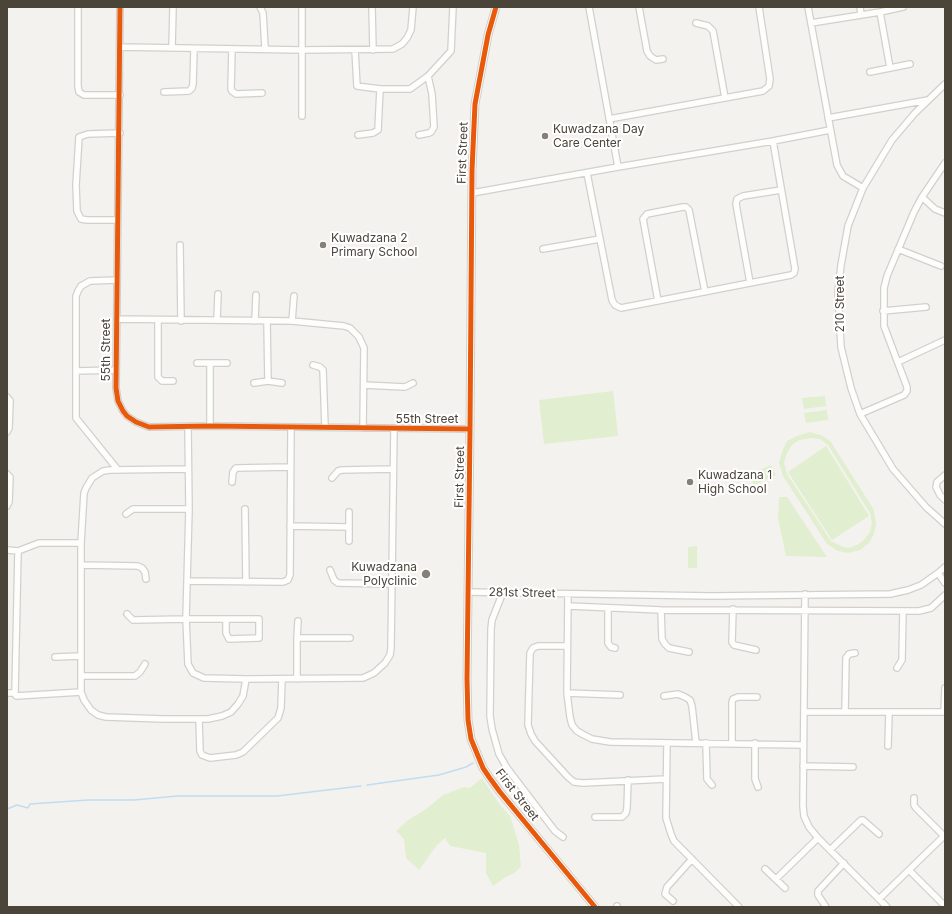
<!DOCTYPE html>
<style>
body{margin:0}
#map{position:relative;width:952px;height:914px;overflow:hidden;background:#f4f2ee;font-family:Inter,sans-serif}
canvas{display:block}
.frame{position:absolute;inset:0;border:8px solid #4b4439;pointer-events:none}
</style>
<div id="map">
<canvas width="952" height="914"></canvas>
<div class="frame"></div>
</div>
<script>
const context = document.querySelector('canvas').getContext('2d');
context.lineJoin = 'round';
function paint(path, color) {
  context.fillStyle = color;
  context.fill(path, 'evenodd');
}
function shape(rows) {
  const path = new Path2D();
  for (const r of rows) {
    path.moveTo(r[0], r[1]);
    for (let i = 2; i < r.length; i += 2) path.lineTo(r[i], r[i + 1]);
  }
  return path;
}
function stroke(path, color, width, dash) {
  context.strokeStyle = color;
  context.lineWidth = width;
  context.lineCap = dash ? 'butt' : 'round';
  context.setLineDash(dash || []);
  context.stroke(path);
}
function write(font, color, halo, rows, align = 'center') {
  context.font = font + ' Inter,sans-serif';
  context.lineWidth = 4;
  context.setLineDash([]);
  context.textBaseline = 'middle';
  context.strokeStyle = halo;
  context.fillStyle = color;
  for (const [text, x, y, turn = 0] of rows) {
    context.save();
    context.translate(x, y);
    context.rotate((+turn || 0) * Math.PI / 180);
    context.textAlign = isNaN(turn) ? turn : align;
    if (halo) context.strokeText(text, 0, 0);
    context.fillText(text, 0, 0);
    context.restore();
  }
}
paint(shape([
 [613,391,618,436,544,444,539,400],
 [825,396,826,406,804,409,802,398],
 [827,410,828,420,806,423,804,413],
 [810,432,823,436,831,442,874,510,876,524,874,534,869,543,860,550,848,553,838,551,827,544,783,476,779,463,782,452,787,441,797,436],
 [811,438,820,439,828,445,870,513,872,523,870,532,864,540,857,545,848,548,841,546,831,541,787,474,784,463,787,453,792,445,799,440],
 [826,446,869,516,832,540,788,472],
 [771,465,776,475,754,485,749,475],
 [779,497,787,497,827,557,786,556,778,518],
 [697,546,697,568,688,568,688,547],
 [482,778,500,805,510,816,519,845,521,867,514,873,506,877,493,886,486,873,486,853,450,846,445,838,437,845,419,870,406,858,404,839,396,831,408,820,425,810,443,795,464,787,470,788]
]), '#e1eecf');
stroke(shape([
 [367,785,439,775,466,767,473,763],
 [7,809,17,805,28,808,30,804,88,800,134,800,177,796,277,796,361,786]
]), '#c0ddf1', 1.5);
const minor = shape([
 [78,7,78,86,79,92,84,95,120,95],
 [120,7,116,388,118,401,123,411,127,416,136,422,149,427,210,426,470,429],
 [260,7,263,13,265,48],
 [302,7,302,116],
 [372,7,373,50],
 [639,7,647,51,650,56,656,60,663,59],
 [808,7,837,165,843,176,863,188],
 [860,7,861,15],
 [880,12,890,68],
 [696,23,708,26,713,31,725,98],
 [811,23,880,12,903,7],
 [120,47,302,50,393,49,402,44,407,38,411,30,413,7],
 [172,48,173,7],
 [232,49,231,89,232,91,236,94,262,93],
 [355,50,357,86,380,89,410,89,428,76,451,51,453,7],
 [870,72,910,64],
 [945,84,915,113,892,140,863,188,848,226,841,265,838,292,841,347,851,388,860,414,893,469,926,507,945,524],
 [164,92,189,91,192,88,193,84,194,49],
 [828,118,928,100],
 [609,119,763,91,769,86,770,79,759,7],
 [358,135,373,133,378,130,380,89],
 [419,135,429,133,431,132,434,127,432,94,428,76],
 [618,167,773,141,830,130],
 [587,173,612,300,615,305,621,308,791,275,794,273,795,269,773,141],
 [472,193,618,167,589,7],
 [922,197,935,209,945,213],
 [117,220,87,220,81,219,77,211,76,185,79,137,88,134,120,133],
 [180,245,181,321],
 [543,249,600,239],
 [898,249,941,266],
 [117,280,90,281,81,286,78,291,76,296,76,418,118,470],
 [750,283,736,204,737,199,743,196,781,190],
 [658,301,643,219,647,214,683,207,686,207,689,210,705,292],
 [883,311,926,307],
 [117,319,292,321,344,326,350,328,359,337,364,348,363,428],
 [158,320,158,377,162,381,173,381],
 [217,320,218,294],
 [255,321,256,295],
 [267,321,268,381],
 [292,321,294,296],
 [898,362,945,340],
 [197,363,227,363],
 [210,363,210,426],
 [313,365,320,367,323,370,325,427],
 [76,371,116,370],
 [254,383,268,381,282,383],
 [364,385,405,387,413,383],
 [7,397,10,401,9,428,7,432],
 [860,414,904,395,907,391,907,387,884,326,884,288,887,276,914,212,922,197,945,163],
 [188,427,189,509,186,619,188,664,193,673,204,678,246,679,363,678,374,673,385,663,390,655,391,648,394,429],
 [188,469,110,470,103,471,92,478,86,488,84,493,81,543,81,692,84,700,91,710,98,715,106,717,163,719,208,719,222,716,231,712,238,704,243,696,246,679],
 [7,474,10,477,9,502,7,506],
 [945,475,937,482,936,487,940,495,945,500],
 [332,478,338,471,342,470,393,469],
 [232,482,233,472,236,468,290,467],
 [245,509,246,582],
 [126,514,133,509,189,509],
 [290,526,348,527],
 [349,541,349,512],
 [7,550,18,551,39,543,81,543],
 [18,551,15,693,16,696,81,692],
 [81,565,138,566,142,568,145,572,146,579],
 [330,570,334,580,338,583,392,584],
 [938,573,945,583],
 [188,581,283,582,288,580,290,575,291,427],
 [468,592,711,596,890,594,908,590,921,585,938,573,945,567],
 [503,592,492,620,491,629,490,716,492,729,499,754,507,768,555,831,563,837],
 [568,594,567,693,570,717,572,725,577,731,584,735,592,739,610,742,803,745],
 [805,594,803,806,804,816,809,827,818,838,887,907],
 [568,606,661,610,919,611,931,608,945,595],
 [608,608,608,643,611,647,615,648],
 [733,609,732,642,734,645,756,650],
 [661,610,662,639,665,644,669,648,689,652],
 [127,614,133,620,186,619,259,619,259,638,229,639,226,633,226,619],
 [297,638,298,621],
 [567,646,538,646,533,648,530,653,528,725,531,734,535,741,568,777,574,782,583,783,666,779],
 [55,657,81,656],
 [897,668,902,660,903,611],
 [81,676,135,676,140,672,145,664],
 [297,679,297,638,350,638],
 [7,693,15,693],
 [567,693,620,695],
 [664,696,678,694,685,697,690,700,692,706,696,743],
 [804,712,945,712],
 [845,712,846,658,849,654,855,653],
 [944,712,945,688],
 [199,719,200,751,202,755,210,758,236,755,243,752,278,718,281,708,282,679],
 [667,743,666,818,671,834,674,841,739,907],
 [706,743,707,779,712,785],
 [732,743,732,702,733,699,738,697,757,697],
 [755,743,755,779,758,787],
 [888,746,889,712],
 [803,766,853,767],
 [914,798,914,805,916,808,944,836],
 [595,817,622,817,626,813,627,808,628,780],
 [830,850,861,820,863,820,879,834],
 [765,869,785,888],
 [909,870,945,906],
 [776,879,818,838],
 [879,899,945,835],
 [673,901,665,894,667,887,692,859],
 [617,906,617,907],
 [826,907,818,895,818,891,844,863]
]);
const tertiary = shape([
 [496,7,488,35,475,104,472,170,470,429,467,679,468,720,471,739,483,768,489,777,500,792,595,907]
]);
stroke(minor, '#d2d0cb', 8);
stroke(tertiary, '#d2d0cb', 9);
stroke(minor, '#fdfdfc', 5.5);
stroke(tertiary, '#fdfdfc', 7);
stroke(shape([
 [120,7,116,388,118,401,123,411,127,416,136,422,149,427,210,426,470,429],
 [496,7,488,35,475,104,472,170,470,429,467,679,468,720,471,739,483,768,489,777,500,792,595,907]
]), '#e8590c', 5);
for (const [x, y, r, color] of [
 [545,136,4,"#868178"],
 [323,245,4,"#868178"],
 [690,482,4,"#868178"],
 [426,574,5,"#868178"]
]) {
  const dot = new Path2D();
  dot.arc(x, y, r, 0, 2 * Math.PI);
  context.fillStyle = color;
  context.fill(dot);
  stroke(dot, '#fff', 1.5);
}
write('12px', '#4b4439', '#fff', [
 ["Kuwadzana Day",553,129],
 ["Care Center",553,143],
 ["Kuwadzana 2",331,238],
 ["Primary School",331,252],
 ["Kuwadzana 1",698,475],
 ["High School",698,489],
 ["Kuwadzana",417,567,"right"],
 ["Polyclinic",417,581,"right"]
], 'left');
write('12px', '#4b4439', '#fff', [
 ["First Street",463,153,-88],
 ["210 Street",840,304,-90],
 ["55th Street",106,350,-90],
 ["55th Street",427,419],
 ["First Street",460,477,-89],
 ["281st Street",522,593,1],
 ["First Street",517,795,52]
]);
</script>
